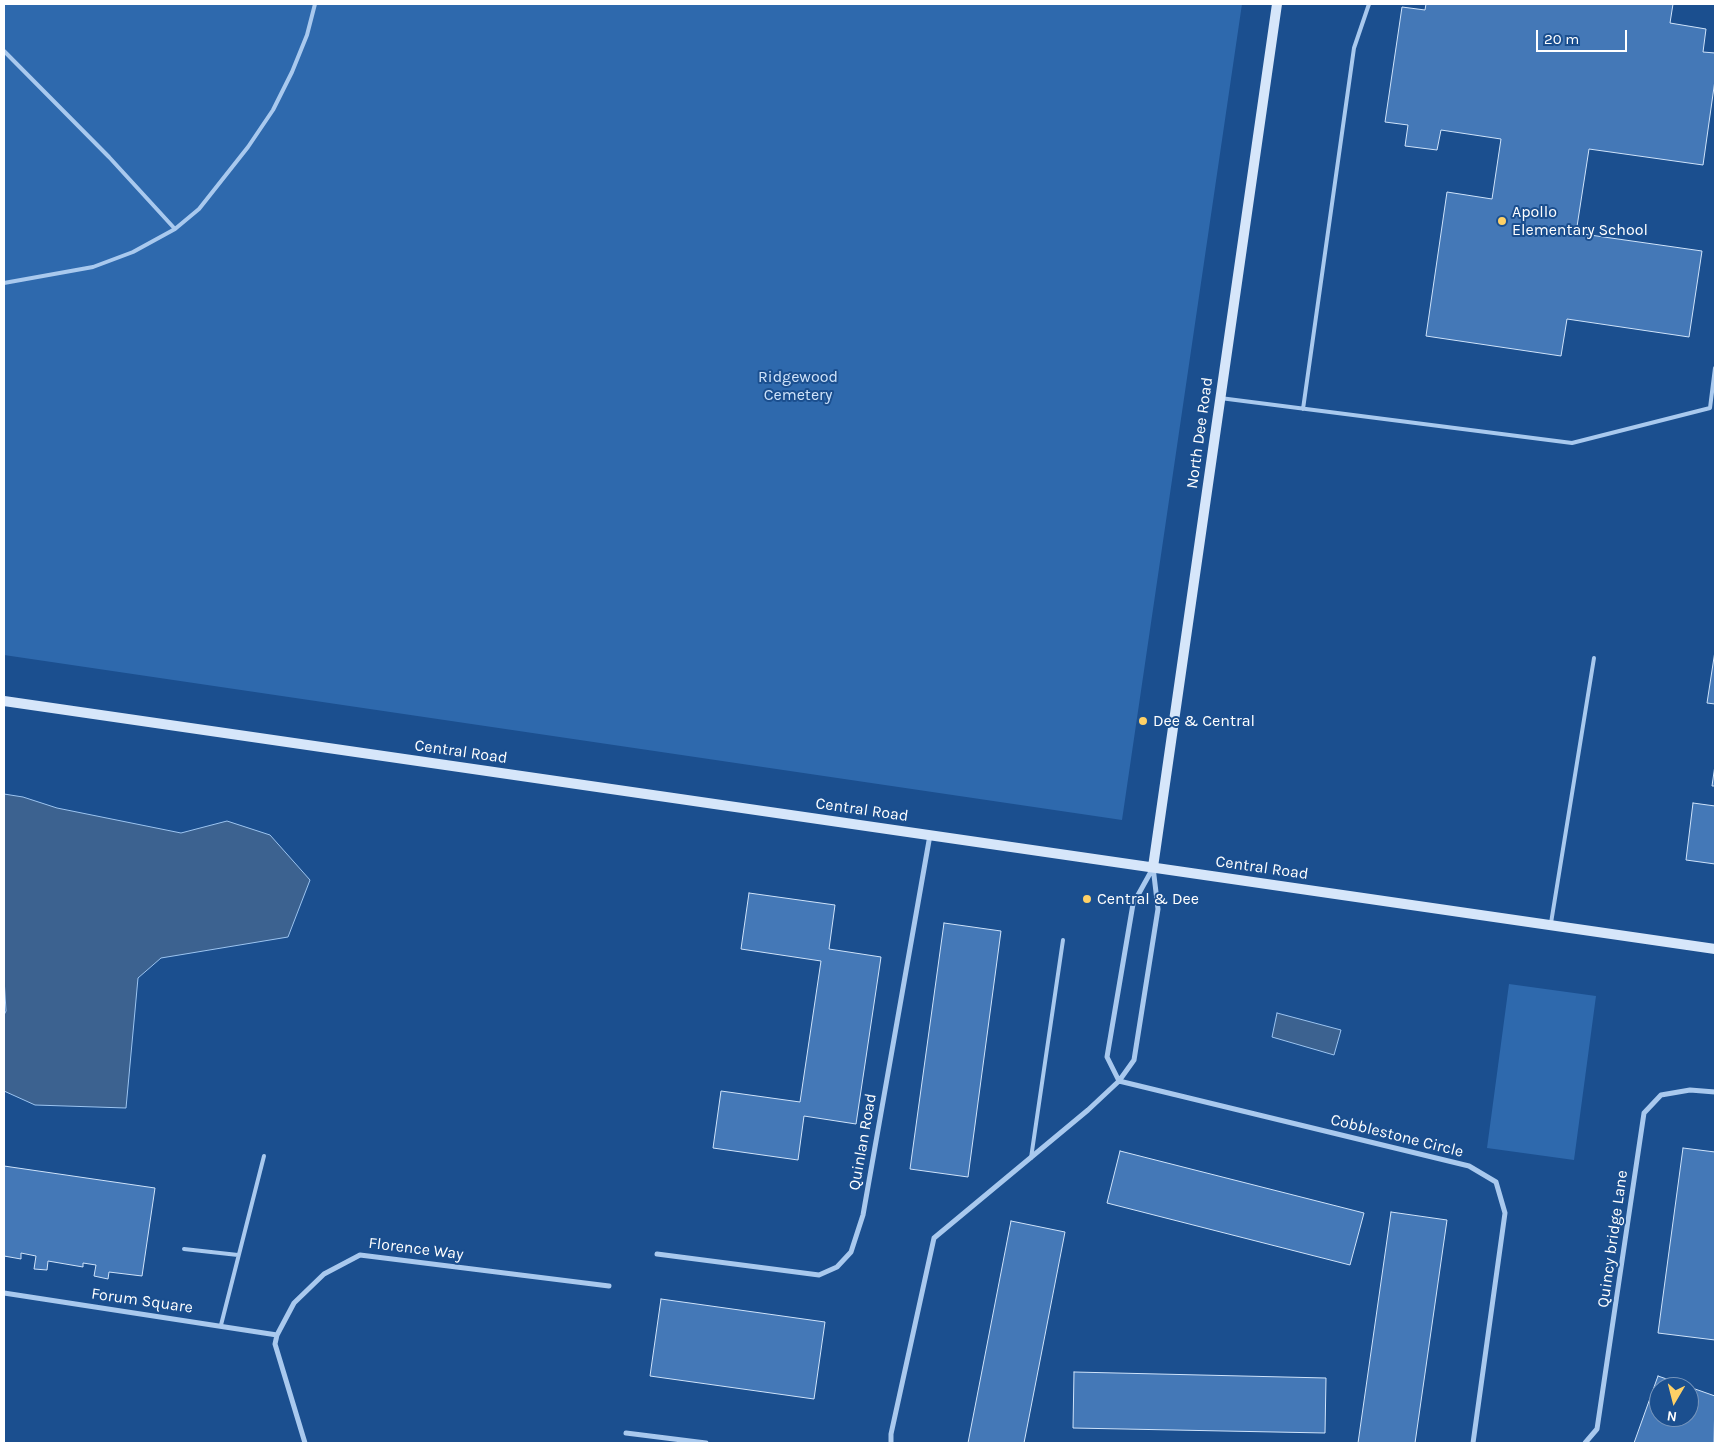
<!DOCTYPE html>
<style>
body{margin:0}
#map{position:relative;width:1719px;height:1447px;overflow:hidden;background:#1b4f8f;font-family:Karla,sans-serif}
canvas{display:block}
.frame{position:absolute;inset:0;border:5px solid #fff;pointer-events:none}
.north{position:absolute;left:1649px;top:1377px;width:50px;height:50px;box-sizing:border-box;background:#1b4f8f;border:1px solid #7695bc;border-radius:50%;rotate:188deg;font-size:14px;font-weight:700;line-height:20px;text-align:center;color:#fff}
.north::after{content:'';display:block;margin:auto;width:18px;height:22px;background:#ffd166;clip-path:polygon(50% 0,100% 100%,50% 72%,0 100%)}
.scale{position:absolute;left:1536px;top:30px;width:91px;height:22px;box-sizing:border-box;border:2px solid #fff;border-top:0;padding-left:6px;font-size:15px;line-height:18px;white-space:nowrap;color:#fff;-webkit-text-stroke:4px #1b4f8f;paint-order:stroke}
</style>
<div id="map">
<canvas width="1719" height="1447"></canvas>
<div class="frame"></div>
<div class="north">N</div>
<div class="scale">20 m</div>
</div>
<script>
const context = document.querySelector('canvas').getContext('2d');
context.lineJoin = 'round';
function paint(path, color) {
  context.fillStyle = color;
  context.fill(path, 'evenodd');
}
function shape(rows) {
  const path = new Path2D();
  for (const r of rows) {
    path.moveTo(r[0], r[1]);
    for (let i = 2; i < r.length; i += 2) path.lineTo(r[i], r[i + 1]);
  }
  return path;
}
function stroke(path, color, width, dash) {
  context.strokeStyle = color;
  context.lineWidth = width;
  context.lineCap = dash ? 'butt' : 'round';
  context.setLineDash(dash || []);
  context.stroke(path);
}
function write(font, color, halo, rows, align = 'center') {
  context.font = font + ' Karla,sans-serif';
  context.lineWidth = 4;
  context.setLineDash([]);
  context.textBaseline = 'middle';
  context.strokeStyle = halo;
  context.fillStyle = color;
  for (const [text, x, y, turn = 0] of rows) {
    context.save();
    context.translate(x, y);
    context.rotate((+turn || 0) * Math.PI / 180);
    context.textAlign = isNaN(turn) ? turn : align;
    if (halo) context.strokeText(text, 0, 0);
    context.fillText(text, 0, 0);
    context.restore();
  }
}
paint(shape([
 [4,4,1242,4,1122,820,4,655],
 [1509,984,1596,996,1574,1160,1487,1148]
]), '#2e69ad');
const water = shape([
 [4,794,23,797,57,808,181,833,227,821,270,835,310,880,288,937,161,958,138,978,126,1108,35,1105,4,1091,4,1015,6,1011,4,978,4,794],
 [1277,1013,1341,1030,1334,1055,1272,1037,1277,1013]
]);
paint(water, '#3c6290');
stroke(water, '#9cc4f0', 1);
const building = shape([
 [1426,4,1673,4,1670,23,1706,29,1703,52,1715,53,1715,80,1703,165,1589,149,1576,233,1702,251,1689,337,1567,319,1561,356,1426,336,1447,192,1492,199,1501,139,1441,130,1437,150,1405,146,1408,125,1385,122,1402,7,1425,10,1426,4],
 [1715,651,1715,704,1707,703,1715,651],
 [1715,765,1715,786,1712,786,1715,765],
 [1693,803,1715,806,1715,864,1686,860,1693,803],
 [749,893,835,905,829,949,881,957,856,1124,804,1116,798,1160,713,1148,721,1091,800,1102,821,961,741,949,749,893],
 [944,923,1001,931,968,1177,910,1169,944,923],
 [1683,1148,1715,1152,1715,1340,1658,1333,1683,1148],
 [1120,1151,1364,1213,1350,1265,1107,1203,1120,1151],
 [4,1166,155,1188,142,1276,109,1272,108,1279,94,1276,96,1265,83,1263,83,1267,48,1261,47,1270,34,1269,36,1256,21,1253,21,1259,4,1256,4,1166],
 [1391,1212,1447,1220,1415,1443,1358,1443,1391,1212],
 [1011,1221,1065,1232,1024,1443,968,1443,1011,1221],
 [661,1299,825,1322,814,1399,650,1376,661,1299],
 [1074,1372,1326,1378,1325,1433,1073,1428,1074,1372],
 [1658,1376,1715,1396,1714,1443,1634,1443,1658,1376],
 [1659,1387,1689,1387,1689,1417,1659,1417,1659,1387]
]);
paint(building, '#4478b7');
stroke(building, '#cfe3fa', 1);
stroke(shape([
 [4,51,109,157,175,229],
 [4,283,93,267,133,252,175,229,199,209,248,147,273,110,292,72,307,35,315,4],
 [1220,398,1572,443,1710,408,1715,368],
 [1303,409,1354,48,1369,4],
 [1551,923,1594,658],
 [1031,1158,1063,940],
 [184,1249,238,1255],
 [221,1325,264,1156]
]), '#a9c9ee', 4);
stroke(shape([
 [1153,868,1133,904,1107,1057,1119,1081,1469,1166,1496,1182,1505,1213,1473,1443],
 [657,1254,819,1275,837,1267,851,1252,863,1215,930,835],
 [4,1293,277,1335],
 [626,1433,706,1443],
 [305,1443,275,1344,277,1335,294,1303,324,1274,360,1255,609,1286],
 [891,1443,891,1434,934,1238,1088,1110,1119,1081,1134,1060,1158,909,1153,867],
 [1585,1443,1597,1429,1644,1113,1661,1095,1690,1090,1715,1092]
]), '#a9c9ee', 5);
stroke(shape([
 [4,701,1715,949],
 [1153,867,1277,4]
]), '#d6e6fa', 10);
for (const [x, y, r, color] of [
 [1502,221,5,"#ffd166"],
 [1143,721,5,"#ffd166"],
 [1087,899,5,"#ffd166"]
]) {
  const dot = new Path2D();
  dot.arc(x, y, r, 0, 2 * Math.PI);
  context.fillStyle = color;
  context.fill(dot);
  stroke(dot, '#1b4f8f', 2);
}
write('16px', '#fff', '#1b4f8f', [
 ["Apollo",1512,212],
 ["Elementary School",1512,230],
 ["Dee & Central",1153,721],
 ["Central & Dee",1097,899]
], 'left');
write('16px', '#cfe3fa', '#1b4f8f', [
 ["Ridgewood",798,377],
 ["Cemetery",798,395]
]);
write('16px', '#fff', '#1b4f8f', [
 ["North Dee Road",1200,433,-82],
 ["Central Road",461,752,8],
 ["Central Road",862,810,8],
 ["Central Road",1262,868,8],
 ["Cobblestone Circle",1397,1136,14],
 ["Quinlan Road",863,1142,-80],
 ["Quincy bridge Lane",1613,1239,-82],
 ["Florence Way",416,1249,7],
 ["Forum Square",142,1301,8]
]);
</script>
